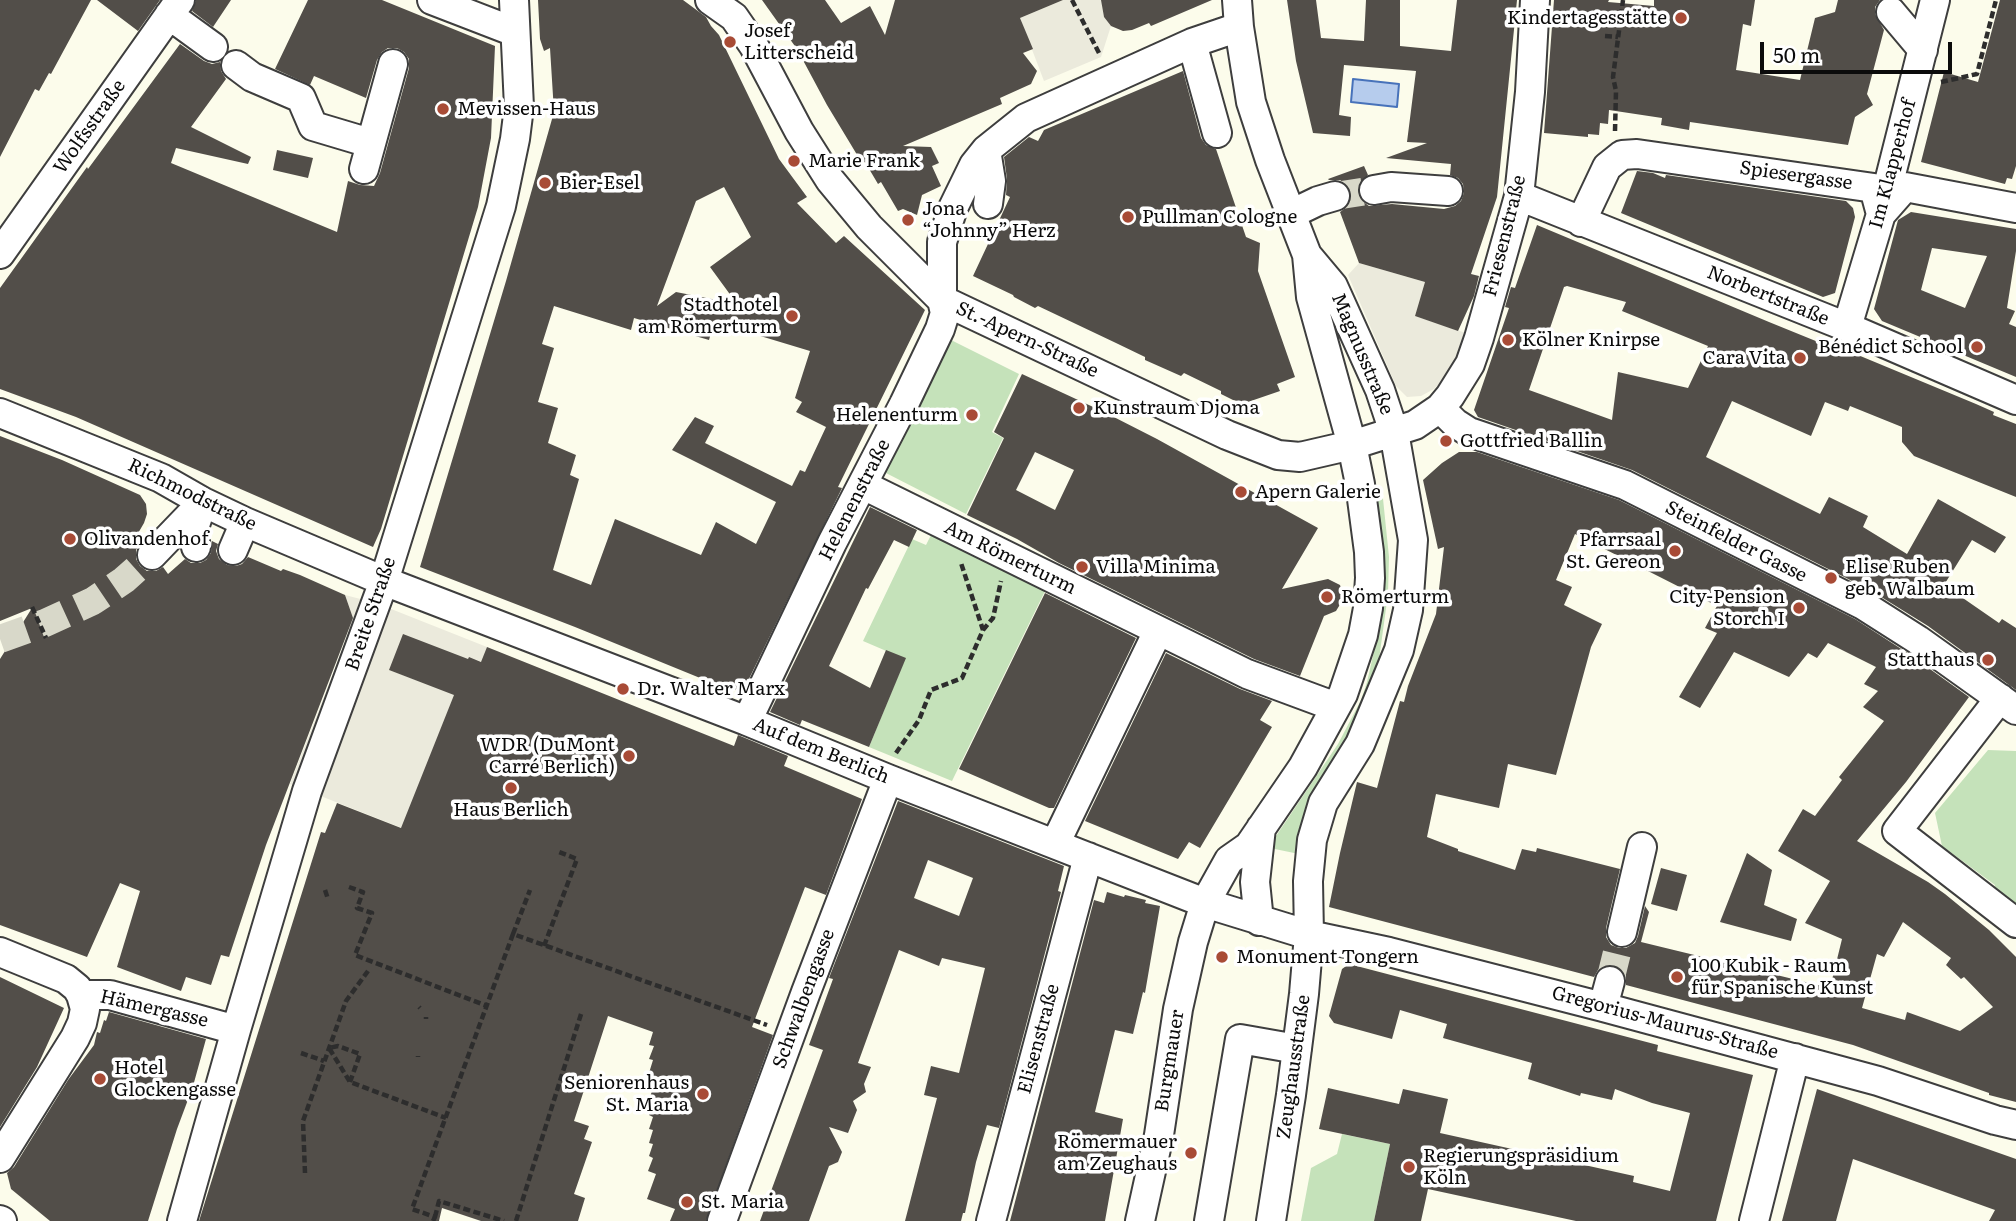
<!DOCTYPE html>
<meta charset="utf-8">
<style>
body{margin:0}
#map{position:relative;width:2016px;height:1221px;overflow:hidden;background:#fcfceb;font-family:Literata,serif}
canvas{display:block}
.scale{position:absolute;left:1760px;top:42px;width:192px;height:32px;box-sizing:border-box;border:4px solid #0b0b0b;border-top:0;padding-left:9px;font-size:21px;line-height:24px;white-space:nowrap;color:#0b0b0b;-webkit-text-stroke:5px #fff;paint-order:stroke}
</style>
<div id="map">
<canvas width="2016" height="1221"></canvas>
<div class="scale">50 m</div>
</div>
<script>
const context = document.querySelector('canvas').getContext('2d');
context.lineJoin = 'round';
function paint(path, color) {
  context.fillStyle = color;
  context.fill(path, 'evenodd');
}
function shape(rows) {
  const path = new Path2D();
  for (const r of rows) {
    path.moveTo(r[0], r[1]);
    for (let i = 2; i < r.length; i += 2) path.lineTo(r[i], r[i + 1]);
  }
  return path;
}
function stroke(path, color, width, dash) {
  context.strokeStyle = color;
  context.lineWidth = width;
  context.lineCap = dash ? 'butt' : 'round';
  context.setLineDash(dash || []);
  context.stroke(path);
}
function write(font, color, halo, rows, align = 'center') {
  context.font = font + ' Literata,serif';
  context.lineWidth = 7;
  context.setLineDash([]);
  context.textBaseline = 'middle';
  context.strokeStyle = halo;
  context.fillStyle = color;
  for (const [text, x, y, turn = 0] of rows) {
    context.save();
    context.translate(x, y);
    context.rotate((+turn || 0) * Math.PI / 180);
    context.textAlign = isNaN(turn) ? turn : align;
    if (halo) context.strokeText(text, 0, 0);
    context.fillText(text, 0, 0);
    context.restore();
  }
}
paint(shape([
 [951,340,1019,374,992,432,1003,438,966,514,884,472],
 [1382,489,1389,557,1388,594,1377,674,1299,854,1270,848,1276,836,1338,744,1361,700,1367,682,1377,638,1384,565,1381,534,1373,490],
 [932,533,1046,589,952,781,869,747,905,659,863,641,912,539,926,545],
 [1988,750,2016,751,2016,905,1994,887,1995,885,1942,846,1935,813],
 [1342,1134,1390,1144,1374,1221,1301,1221,1311,1168,1337,1154]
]), '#c5e2ba');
paint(shape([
 [1063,0,1104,0,1102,6,1104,17,1111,26,1101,57,1044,81,1020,18],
 [1359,263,1425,282,1415,316,1469,334,1459,357,1448,375,1434,389,1421,396,1407,397,1396,386,1348,275],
 [345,595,376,603,487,647,482,662,469,657,402,828,290,784,350,630,346,628,352,615],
 [446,651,432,686,389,670]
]), '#ebeadc');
const water = shape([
 [1353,79,1399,84,1397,107,1351,102,1353,79]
]);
paint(water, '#b6cced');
stroke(water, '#4772ba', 2);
paint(shape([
 [0,0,91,0,51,74,49,73,39,91,35,89,0,157],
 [97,0,160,0,138,31],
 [196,0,231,0,213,27,192,11],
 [308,0,382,0,495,46,491,138,478,207,381,529,373,547,76,417,0,389,0,288,87,167,88,169,180,44,204,61,212,64,220,62,221,71,226,79,191,127,251,157,248,164,176,148,171,163,337,232,348,181,360,185,374,186,380,173,409,68,409,59,404,52,397,48,388,48,382,52,377,60,366,98,314,76,310,85,275,69],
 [538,0,683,0,706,17,711,26,719,35,779,159,807,197,797,203,836,243,844,236,925,310,838,487,842,488,746,685,732,691,575,627,420,567,506,281,554,112,550,48,544,51,540,39],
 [724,187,751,237,710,267,737,304,676,292,657,306,696,201],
 [554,306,631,330,634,318,709,340,714,322,810,351,795,398,802,402,796,412,826,427,805,472,800,470,792,486,705,443,714,426,695,417,672,450,776,502,756,544,716,522,701,555,615,519,591,585,553,570,579,479,570,475,576,455,548,443,558,408,538,402,554,348,542,344],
 [762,0,825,0,841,23,870,6,885,35,895,0,1063,0,1020,18,1033,49,1023,53,1037,71,1031,84,1000,98,1002,104,903,146,931,147,939,163,932,166,941,186,922,195,917,215,903,209,898,211,881,182,878,184,865,162,862,163,827,105,797,49],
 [1101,0,1212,0,1151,26,1149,23,1132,30,1123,31,1111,26,1104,17],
 [1287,0,1316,0,1321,38,1364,41,1366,0,1400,0,1400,46,1451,51,1457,0,1517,0,1497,197,1471,274,1479,276,1474,296,1458,331,1415,316,1425,282,1359,263,1340,212,1347,207,1351,201,1351,191,1347,185,1340,180,1329,180,1328,179,1364,166,1368,175,1359,184,1358,192,1361,200,1369,206,1392,204,1444,209,1455,206,1461,201,1464,193,1463,184,1458,178,1450,175,1451,164,1386,158,1427,143,1407,142,1416,71,1344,65,1339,115,1351,117,1350,136,1313,133,1296,61],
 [1554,0,1609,0,1608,2,1654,6,1654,0,1755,0,1751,26,1743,24,1736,70,1800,80,1815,18,1835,12,1838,0,1880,0,1875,7,1875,14,1884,30,1867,94,1873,105,1855,117,1848,145,1690,122,1689,130,1661,125,1662,118,1609,110,1608,124,1600,123,1599,135,1588,134,1588,137,1544,133],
 [2000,0,2016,0,2016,166,2012,179,2007,178,2005,184,1921,162,1944,72,1978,82],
 [1183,71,1201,138,1206,145,1216,149,1246,237,1260,243,1258,271,1295,377,1277,384,1280,391,1245,403,1233,400,1221,394,1221,391,1184,373,1181,376,1145,360,1145,357,1116,343,1038,306,1035,308,1014,297,1013,295,973,276,1010,197,1006,195,1007,179,1004,157,1029,137,1038,141,1044,130],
 [277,150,313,158,308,178,273,170],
 [1637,171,1653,173,1665,178,1666,175,1846,201,1853,208,1855,217,1835,293,1823,297,1621,213],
 [1911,212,2016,229,2016,251,2007,308,2015,311,2009,324,2016,327,2016,377,1882,321,1874,309,1898,220],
 [1932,248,1987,256,1965,308,1921,290],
 [1537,225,1769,322,1828,346,1829,343,1976,404,1994,412,1993,415,2016,424,2016,497,1914,456,1902,442,1902,427,1850,406,1848,411,1825,402,1811,436,1732,401,1706,457,1820,514,1829,497,1868,516,1863,527,1907,554,1938,499,2006,537,1995,553,1972,540,1944,585,1999,623,2002,619,2016,628,2016,690,1928,626,1870,590,1632,470,1478,417,1474,410,1509,308,1505,307,1511,287,1515,288],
 [1567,286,1626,302,1622,311,1708,346,1688,388,1618,372,1612,420,1529,390,1564,287],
 [1022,374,1104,412,1157,439,1318,528,1282,589,1328,579,1340,585,1344,598,1336,611,1324,616,1300,676,1254,659,1059,563,1017,539,967,515,1004,438,994,432],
 [1035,452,1074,470,1055,510,1016,490],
 [0,436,62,460,140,495,146,504,147,514,144,523,137,535,142,541,136,550,136,559,140,566,147,571,156,571,163,567,168,574,185,559,191,563,200,563,206,560,211,553,212,541,218,544,216,551,219,559,227,565,236,566,242,564,248,557,281,571,283,569,300,575,345,595,353,618,266,845,229,957,221,955,211,985,186,977,181,991,117,967,140,891,120,883,87,957,0,925,0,659,32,608,0,621],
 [1459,452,1477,452,1619,500,1855,619,1909,654,1969,697,1906,782,1857,841,1928,882,1945,894,1989,930,2016,957,2016,1102,1989,1095,1989,1093,1853,1045,1626,985,1626,976,1621,969,1615,965,1605,965,1598,970,1594,977,1329,907,1340,853,1357,782,1377,788,1400,701,1404,702,1408,686,1436,614,1444,547,1438,549,1423,480,1442,463],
 [1575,534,1717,606,1705,628,1717,633,1679,697,1700,708,1734,652,1789,677,1808,653,1817,658,1828,643,1876,667,1864,684,1878,691,1863,707,1884,721,1839,777,1842,780,1815,816,1803,809,1778,851,1830,881,1805,923,1842,939,1830,988,1641,942,1649,912,1645,906,1638,936,1635,943,1626,948,1619,948,1611,945,1606,937,1606,928,1620,869,1537,848,1536,852,1522,849,1515,870,1458,851,1458,849,1427,837,1436,794,1499,808,1508,764,1556,775,1591,647,1602,624,1564,605,1572,587,1556,580],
 [1903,922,1951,958,1946,965,1961,979,1964,977,1993,1007,1960,1031,1907,1012,1905,1020,1862,1008,1877,954,1884,957],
 [870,507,917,530,909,547,894,540,868,589,866,588,829,666,870,688,886,650,906,658,869,747,802,720,800,725,770,712],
 [1045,593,1136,638,1054,808,1049,808,959,769],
 [403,634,468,659,469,657,481,662,487,647,734,746,738,735,788,756,784,766,862,799,826,895,805,887,752,1027,773,1035,706,1221,670,1221,675,1209,647,1199,656,1174,648,1171,653,1158,649,1156,653,1144,649,1143,653,1130,649,1129,653,1117,649,1115,653,1102,649,1100,653,1088,649,1086,653,1074,649,1073,653,1060,649,1059,654,1046,649,1045,653,1032,608,1016,574,1121,589,1126,584,1139,592,1142,574,1194,585,1198,578,1221,481,1221,442,1208,439,1221,199,1221,321,832,325,833,337,803,401,828,454,695,389,670],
 [1166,653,1240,689,1272,701,1260,720,1272,727,1200,848,1189,842,1178,859,1085,821],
 [898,801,1064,866,1058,891,1061,892,999,1128,987,1125,976,1162,965,1213,963,1213,961,1221,905,1221,937,1098,924,1095,931,1066,959,1073,985,968,942,958,939,966,899,950,858,1063,871,1067,864,1084,866,1092,853,1101,857,1110,848,1133,829,1127,842,1152,838,1162,829,1166,809,1221,760,1221,823,1050,809,1045,833,979,829,978],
 [928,860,973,878,959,916,914,898],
 [1747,853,1772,870,1764,905,1797,919,1791,941,1720,922],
 [1661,868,1687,875,1677,911,1651,904],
 [1107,892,1124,897,1125,895,1146,900,1145,903,1160,906,1145,993,1143,992,1133,1034,1115,1030,1095,1112,1123,1119,1105,1221,1010,1221,1094,900,1104,903],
 [1349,964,1658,1045,1657,1051,1753,1075,1716,1221,1576,1221,1428,1189,1421,1221,1374,1221,1390,1144,1319,1129,1328,1088,1399,1104,1403,1089,1448,1099,1440,1133,1634,1176,1633,1182,1670,1191,1690,1113,1652,1103,1615,1089,1612,1100,1581,1093,1580,1096,1528,1079,1532,1063,1443,1038,1447,1024,1400,1010,1392,1039,1334,1023,1329,1016,1342,969],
 [0,977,64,1008,37,1067,0,1127],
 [109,1012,206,1039,190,1097,189,1097,177,1129,148,1221,50,1221,11,1189,7,1173,14,1167,68,1080,94,1045,97,1032,100,1033,104,1020,106,1021],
 [1817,1089,2016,1159,2016,1221,1989,1221,1995,1210,1853,1159,1836,1221,1782,1221]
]), '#524e49');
stroke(shape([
 [1335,196,1374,190],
 [0,639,45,623,93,601,124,580,152,555],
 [1610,981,1622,932]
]), '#d8d8c9', 28, [28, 14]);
const minor = shape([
 [432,0,515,32],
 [710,0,734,17,754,46,799,131,830,180,869,227,942,300,1227,435,1278,455,1300,457,1352,445,1415,425,1440,408,1450,396,1470,364,1479,338,1519,196,1530,92,1535,0],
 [1891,12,1923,50],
 [169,15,213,47],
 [1192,43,1217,133],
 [236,65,252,77,301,98,313,126,370,143],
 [986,150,991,181,988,204],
 [364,169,393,64],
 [1374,190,1391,187,1448,191],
 [1519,196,1847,327,2016,400],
 [1883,212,1905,187,2016,208],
 [1291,214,1318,201,1335,196],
 [1581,222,1607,167,1622,155,1637,154,1874,188,1881,214],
 [0,254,180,0],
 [1847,327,1881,214,1935,0],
 [1440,408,1455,423,1469,432,1625,485,1863,605,1918,640,2016,710],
 [0,413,161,478,203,502,245,522,384,581,747,721,888,779,1205,903,1309,935,1389,952,1603,1007,1878,1081,1995,1120,2016,1125],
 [863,485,1247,674,1336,707],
 [196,547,193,531,202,504],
 [233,550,245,522],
 [152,555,203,502],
 [2000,698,1897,831,2016,923],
 [747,721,832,543,904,404,940,329,945,313,942,300,942,242,953,208,974,165,986,150,1026,118,1192,43,1239,27],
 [1055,844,1158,631],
 [1259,921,1255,882,1261,828],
 [1622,932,1642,847],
 [0,952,66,979,77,988,81,995,85,1009,82,1023,75,1038,0,1158],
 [81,995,110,995,236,1030],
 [1603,1007,1610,981],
 [0,1220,2,1221],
 [182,1221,236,1030,307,791,384,581,501,206,515,139,519,107,514,0],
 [722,1221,806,992,888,779],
 [991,1221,1088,857],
 [1140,1221,1159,1135,1178,1009,1193,942,1205,903,1229,860,1249,846,1303,767,1343,694,1363,635,1368,608,1370,578,1369,552,1360,484,1352,445,1311,297,1307,255,1270,160,1251,102,1239,27,1237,0],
 [1209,1221,1240,1039,1297,1049],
 [1271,1221,1291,1095,1304,994,1309,935,1308,881,1312,840,1323,803,1360,744,1399,650,1408,610,1413,540,1394,432,1380,390,1333,286,1307,255],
 [1754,1221,1795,1058]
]);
stroke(minor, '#3e3e3e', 32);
stroke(shape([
 [1072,0,1100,55],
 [1605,36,1618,37],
 [1941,82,1977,74,1996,0],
 [1615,131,1616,91,1613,77,1623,0],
 [927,415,944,423],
 [983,630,993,618,1001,581],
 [896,753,919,720,931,690,962,678,983,630,961,563],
 [349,887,363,892,357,908,372,913,355,955,487,1006],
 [325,890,328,899],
 [513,934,530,890],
 [544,946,577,859,559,852],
 [419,1007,420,1008],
 [426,1019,426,1017],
 [301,1053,324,1061],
 [418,1056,418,1057],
 [350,1082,360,1054,338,1046,329,1048,350,1082,446,1118],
 [305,1173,303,1121,346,1001,368,971],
 [435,1217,439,1201,504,1221],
 [433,1221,435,1217,412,1209,513,934,767,1025],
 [516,1221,582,1011]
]), '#2d2d2d', 4.5, [7, 3.5]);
stroke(minor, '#fff', 28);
stroke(shape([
 [32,607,46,638]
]), '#2d2d2d', 4.5, [7, 3.5]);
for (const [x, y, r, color] of [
 [1681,18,7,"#a84b36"],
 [730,42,7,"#a84b36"],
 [443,109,7,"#a84b36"],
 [794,161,7,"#a84b36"],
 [545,183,7,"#a84b36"],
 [1128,217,7,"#a84b36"],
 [908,220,7,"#a84b36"],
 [792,316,7,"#a84b36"],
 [1508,340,7,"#a84b36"],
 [1977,347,7,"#a84b36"],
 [1800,358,7,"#a84b36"],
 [1079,408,7,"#a84b36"],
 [972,415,7,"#a84b36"],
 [1446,441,7,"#a84b36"],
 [1241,492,7,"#a84b36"],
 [70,539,7,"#a84b36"],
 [1675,551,7,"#a84b36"],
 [1082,567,7,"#a84b36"],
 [1831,578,7,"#a84b36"],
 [1327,597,7,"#a84b36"],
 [1799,608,7,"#a84b36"],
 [1988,660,7,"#a84b36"],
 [623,689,7,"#a84b36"],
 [629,756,7,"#a84b36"],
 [511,788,7,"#a84b36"],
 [1222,957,7,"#a84b36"],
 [1677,977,7,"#a84b36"],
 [100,1079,7,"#a84b36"],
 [703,1094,7,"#a84b36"],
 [1191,1153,7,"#a84b36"],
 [1409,1167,7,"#a84b36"],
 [687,1202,7,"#a84b36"]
]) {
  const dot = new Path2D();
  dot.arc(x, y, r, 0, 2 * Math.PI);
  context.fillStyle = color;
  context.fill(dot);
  stroke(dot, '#fff', 2.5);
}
write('19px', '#0b0b0b', '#fff', [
 ["Kindertagesstätte",1667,18,"right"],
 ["Josef",744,31],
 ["Litterscheid",744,53],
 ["Mevissen-Haus",457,109],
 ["Marie Frank",808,161],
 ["Bier-Esel",559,183],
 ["Jona",922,209],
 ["“Johnny” Herz",922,231],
 ["Pullman Cologne",1142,217],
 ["Stadthotel",778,305,"right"],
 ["am Römerturm",778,327,"right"],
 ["Kölner Knirpse",1522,340],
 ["Bénédict School",1963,347,"right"],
 ["Cara Vita",1786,358,"right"],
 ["Kunstraum Djoma",1093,408],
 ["Helenenturm",958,415,"right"],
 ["Gottfried Ballin",1460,441],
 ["Apern Galerie",1255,492],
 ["Olivandenhof",84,539],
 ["Pfarrsaal",1661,540,"right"],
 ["St. Gereon",1661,562,"right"],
 ["Villa Minima",1096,567],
 ["Elise Ruben",1845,567],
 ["geb. Walbaum",1845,589],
 ["Römerturm",1341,597],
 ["City-Pension",1785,597,"right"],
 ["Storch I",1785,619,"right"],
 ["Statthaus",1974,660,"right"],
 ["Dr. Walter Marx",637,689],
 ["WDR (DuMont",615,745,"right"],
 ["Carré Berlich)",615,767,"right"],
 ["Haus Berlich",511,810,"center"],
 ["Monument Tongern",1236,957],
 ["100 Kubik - Raum",1691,966],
 ["für Spanische Kunst",1691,988],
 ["Hotel",114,1068],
 ["Glockengasse",114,1090],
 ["Seniorenhaus",689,1083,"right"],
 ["St. Maria",689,1105,"right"],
 ["Römermauer",1177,1142,"right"],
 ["am Zeughaus",1177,1164,"right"],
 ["Regierungspräsidium",1423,1156],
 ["Köln",1423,1178],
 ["St. Maria",701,1202]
], 'left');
write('19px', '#0b0b0b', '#fff', [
 ["Wolfsstraße",90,127,-55],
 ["Im Klapperhof",1893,164,-75],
 ["Spiesergasse",1796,176,8],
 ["Friesenstraße",1505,236,-76],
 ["Norbertstraße",1768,296,22],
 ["St.-Apern-Straße",1027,340,25],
 ["Magnusstraße",1362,354,67],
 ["Richmodstraße",192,495,26],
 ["Helenenstraße",855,500,-63],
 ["Steinfelder Gasse",1736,542,27],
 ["Am Römerturm",1010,558,26],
 ["Breite Straße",371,614,-71],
 ["Auf dem Berlich",821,751,22],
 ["Schwalbengasse",804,999,-70],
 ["Hämergasse",154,1009,13],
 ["Gregorius-Maurus-Straße",1665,1023,15],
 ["Elisenstraße",1039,1039,-75],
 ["Burgmauer",1170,1061,-81],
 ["Zeughausstraße",1294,1067,-82]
]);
</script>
